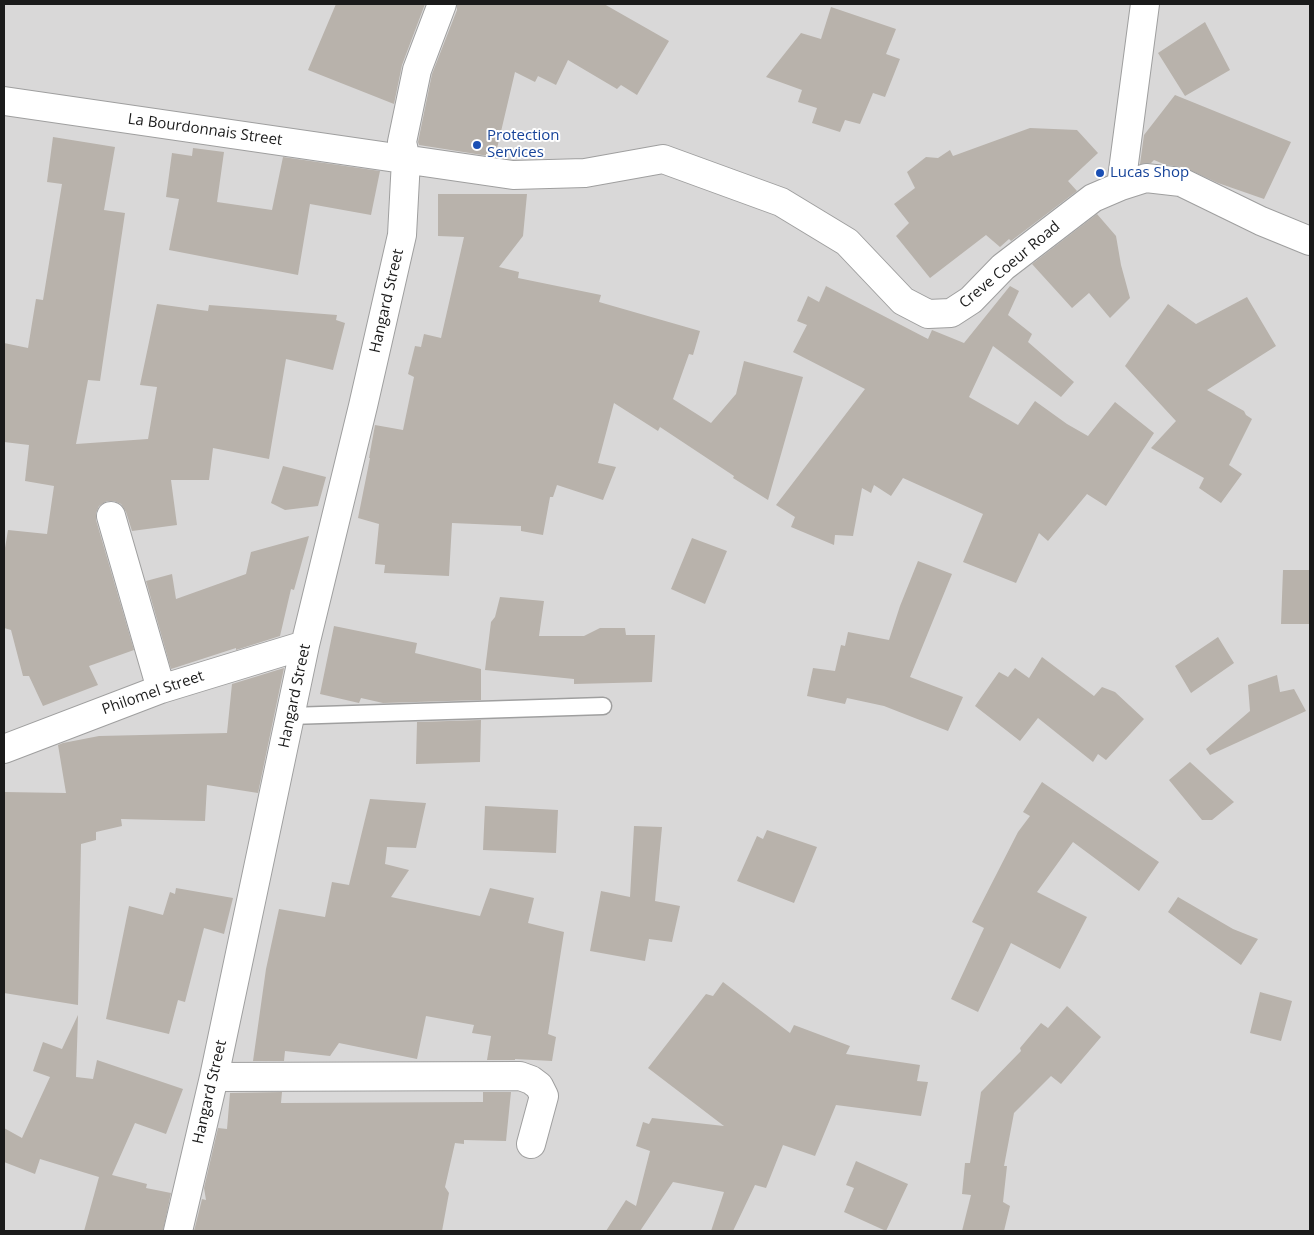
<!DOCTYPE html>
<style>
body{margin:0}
#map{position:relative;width:1314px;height:1235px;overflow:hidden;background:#ece9e2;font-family:"Open Sans",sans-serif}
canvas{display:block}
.frame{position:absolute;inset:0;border:5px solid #1b1b1b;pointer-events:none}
</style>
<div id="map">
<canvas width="1314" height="1235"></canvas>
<div class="frame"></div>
</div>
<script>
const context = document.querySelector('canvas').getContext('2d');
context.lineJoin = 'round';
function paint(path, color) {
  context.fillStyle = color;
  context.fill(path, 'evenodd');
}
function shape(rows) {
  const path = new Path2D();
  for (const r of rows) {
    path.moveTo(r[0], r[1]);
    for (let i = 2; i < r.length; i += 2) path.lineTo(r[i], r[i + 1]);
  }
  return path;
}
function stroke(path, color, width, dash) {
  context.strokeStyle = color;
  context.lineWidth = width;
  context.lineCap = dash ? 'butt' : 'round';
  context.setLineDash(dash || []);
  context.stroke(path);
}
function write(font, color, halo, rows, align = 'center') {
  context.font = font + ' "Open Sans",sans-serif';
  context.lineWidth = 4;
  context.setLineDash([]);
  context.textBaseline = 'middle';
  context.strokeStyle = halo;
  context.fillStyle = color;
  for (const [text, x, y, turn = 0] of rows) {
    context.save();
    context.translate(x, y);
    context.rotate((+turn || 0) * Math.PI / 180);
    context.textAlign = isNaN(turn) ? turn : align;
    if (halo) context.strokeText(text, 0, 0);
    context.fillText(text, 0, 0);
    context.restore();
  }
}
paint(shape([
 [4,4,1310,4,1310,1231,4,1231]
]), '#d9d8d8');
paint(shape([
 [336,4,425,4,402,65,394,104,308,70],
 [457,4,604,4,669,41,637,95,621,85,617,89,568,60,556,85,538,76,535,82,515,72,495,157,419,145,418,142,432,74,457,10],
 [831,7,896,29,886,54,900,59,885,97,873,93,860,124,845,120,840,132,812,123,817,108,798,102,802,90,766,77,801,33,821,39],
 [1205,22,1230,70,1185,96,1158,53],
 [1175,95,1291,142,1264,199,1218,183,1183,167,1166,165,1154,160,1151,163,1140,164,1144,135],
 [1030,128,1077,130,1098,153,1068,181,1077,191,1011,241,1009,239,1000,247,986,235,930,278,896,236,909,223,894,204,915,188,907,172,926,157,938,158,950,150,953,156],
 [53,137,115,147,104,210,125,213,100,381,88,380,76,444,148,439,157,387,140,385,157,304,208,311,209,305,337,315,336,320,345,323,333,370,286,359,269,459,213,448,209,480,171,480,177,525,132,531,126,512,121,504,114,501,107,501,99,506,96,513,96,520,134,650,89,666,98,685,43,706,29,676,23,676,11,630,4,628,4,554,8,530,47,534,54,486,25,481,29,445,4,442,4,343,28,348,36,299,43,300,62,184,47,182],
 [193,148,224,152,217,202,272,210,283,157,380,171,371,215,310,204,298,275,169,250,179,199,166,197,172,153,192,156],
 [438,194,527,194,523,236,499,267,519,272,518,278,601,295,599,302,700,331,693,355,689,354,673,399,711,423,736,394,744,361,803,377,768,500,733,478,734,476,660,427,658,431,614,403,598,463,616,467,603,500,557,485,553,497,550,497,543,535,521,531,521,526,452,523,449,576,384,573,385,565,375,564,379,524,358,518,370,458,369,458,375,425,403,430,414,377,408,374,415,346,421,347,424,334,441,338,464,237,438,236],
 [1097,214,1116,236,1121,265,1130,298,1110,318,1089,293,1072,308,1032,264],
 [826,286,928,339,932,330,964,343,1010,286,1019,291,1008,315,1032,334,1028,342,1074,382,1061,397,993,346,969,397,1018,425,1035,401,1067,424,1088,436,1115,402,1154,433,1106,506,1087,494,1048,541,1039,533,1016,583,963,562,983,514,903,478,891,496,874,485,871,493,862,488,853,536,835,535,834,545,791,527,795,517,776,505,865,389,793,352,807,325,797,321,808,296,819,302],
 [1247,297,1276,346,1207,390,1244,411,1246,415,1252,419,1229,465,1242,474,1221,503,1199,488,1204,478,1151,448,1176,421,1125,366,1168,304,1196,324],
 [283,466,326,477,318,506,285,510,271,503],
 [309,536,294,590,291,589,280,636,236,650,236,648,171,669,146,581,172,574,176,599,246,574,251,552],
 [692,538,727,551,705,604,671,589],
 [918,561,952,574,910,677,963,697,948,731,884,706,847,698,845,704,807,696,813,668,835,671,841,645,845,646,848,632,889,640,900,606],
 [1283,570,1310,570,1310,624,1281,624],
 [500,597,544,601,539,636,584,636,600,628,625,628,626,635,655,635,652,682,574,684,574,679,485,670,491,622,495,617],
 [334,626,417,643,415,653,481,669,481,700,383,703,361,698,359,703,320,694],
 [1218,637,1234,663,1191,693,1175,666],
 [1042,657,1094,696,1102,687,1115,692,1144,719,1106,760,1098,754,1093,762,1038,718,1020,741,975,706,999,672,1008,677,1015,668,1029,678],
 [284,668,258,793,207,785,205,821,121,819,122,826,96,832,96,840,81,844,78,1005,4,993,4,792,66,793,58,745,63,743,99,736,227,733,232,684],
 [1277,675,1280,692,1294,689,1306,711,1210,755,1206,749,1250,711,1248,685],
 [481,720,480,762,416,764,417,722],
 [1190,762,1234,802,1212,820,1202,820,1169,780],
 [1042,782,1159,862,1139,891,1073,842,1037,892,1087,917,1060,969,1011,943,978,1012,951,999,984,928,972,922,1018,832,1030,816,1023,812],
 [370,799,426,803,416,848,387,847,385,864,409,870,391,897,480,916,490,888,534,898,528,923,564,932,548,1034,556,1037,552,1061,515,1059,515,1060,487,1060,491,1036,472,1033,474,1025,426,1016,417,1059,339,1043,330,1056,285,1051,284,1061,253,1061,266,969,279,909,325,917,332,882,349,885],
 [485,806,558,810,556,853,483,850],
 [634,826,662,827,655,901,680,906,672,942,649,939,645,961,590,951,601,891,630,897],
 [767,830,817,847,794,903,737,881,757,836,763,839],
 [176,888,233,898,224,934,204,928,185,1002,178,1000,169,1034,106,1019,129,906,163,915,170,892,175,894],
 [1178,897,1233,929,1258,939,1241,965,1168,912],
 [723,982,790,1033,794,1025,850,1046,846,1054,920,1065,917,1081,928,1082,921,1116,836,1105,815,1156,783,1145,766,1188,755,1185,733,1231,711,1231,724,1192,673,1182,640,1231,606,1231,626,1200,636,1206,650,1151,636,1146,643,1122,649,1124,652,1118,724,1126,648,1068,706,994,713,996],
 [1260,992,1292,1001,1281,1041,1250,1033],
 [1067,1006,1101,1037,1061,1084,1051,1076,1014,1113,1004,1166,1007,1166,1003,1202,1010,1206,1004,1231,962,1231,971,1195,962,1194,965,1163,970,1163,981,1092,1021,1051,1020,1048,1041,1023,1048,1028],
 [78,1015,76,1077,93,1079,97,1060,183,1089,166,1134,135,1123,112,1175,147,1184,146,1188,171,1193,163,1231,84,1231,99,1177,40,1159,35,1174,4,1162,4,1128,22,1138,50,1077,33,1071,43,1042,62,1049],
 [282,1092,281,1103,483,1102,483,1092,511,1092,506,1141,464,1140,464,1144,455,1143,445,1187,449,1193,442,1231,194,1231,202,1199,206,1200,204,1188,218,1128,227,1129,230,1093],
 [856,1161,908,1184,886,1231,844,1212,854,1188,846,1185]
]), '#b8b2ab');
const service = shape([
 [290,716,603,706]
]);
const minor = shape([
 [4,101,513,175,585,173,663,159,781,202,847,242,903,301,928,314,951,313,971,300,1003,267,1093,198,1121,186,1146,178,1181,182,1261,221,1310,241],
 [1121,186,1145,4],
 [111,516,161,689],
 [4,749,161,689,305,645],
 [214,1077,520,1076,531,1080,539,1086,544,1096,531,1144],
 [178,1231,214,1077,305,645,363,406,402,235,406,160,402,142,417,70,442,4]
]);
stroke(service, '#9f9f9f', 19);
stroke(minor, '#9f9f9f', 30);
stroke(service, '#fff', 16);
stroke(minor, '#fff', 28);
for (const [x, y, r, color] of [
 [477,145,5,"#1a4fb4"],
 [1100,173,5,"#1a4fb4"]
]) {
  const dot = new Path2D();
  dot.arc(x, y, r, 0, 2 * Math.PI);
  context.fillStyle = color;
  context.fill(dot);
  stroke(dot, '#fff', 2);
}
write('15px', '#1b1b1b', '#fff', [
 ["La Bourdonnais Street",205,130,8],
 ["Creve Coeur Road",1010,265,-40],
 ["Hangard Street",387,301,-77],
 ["Philomel Street",153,693,-19],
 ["Hangard Street",295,696,-78],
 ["Hangard Street",210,1092,-77]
]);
write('15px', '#164399', '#fff', [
 ["Protection",487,136],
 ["Services",487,153],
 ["Lucas Shop",1110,173]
], 'left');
</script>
